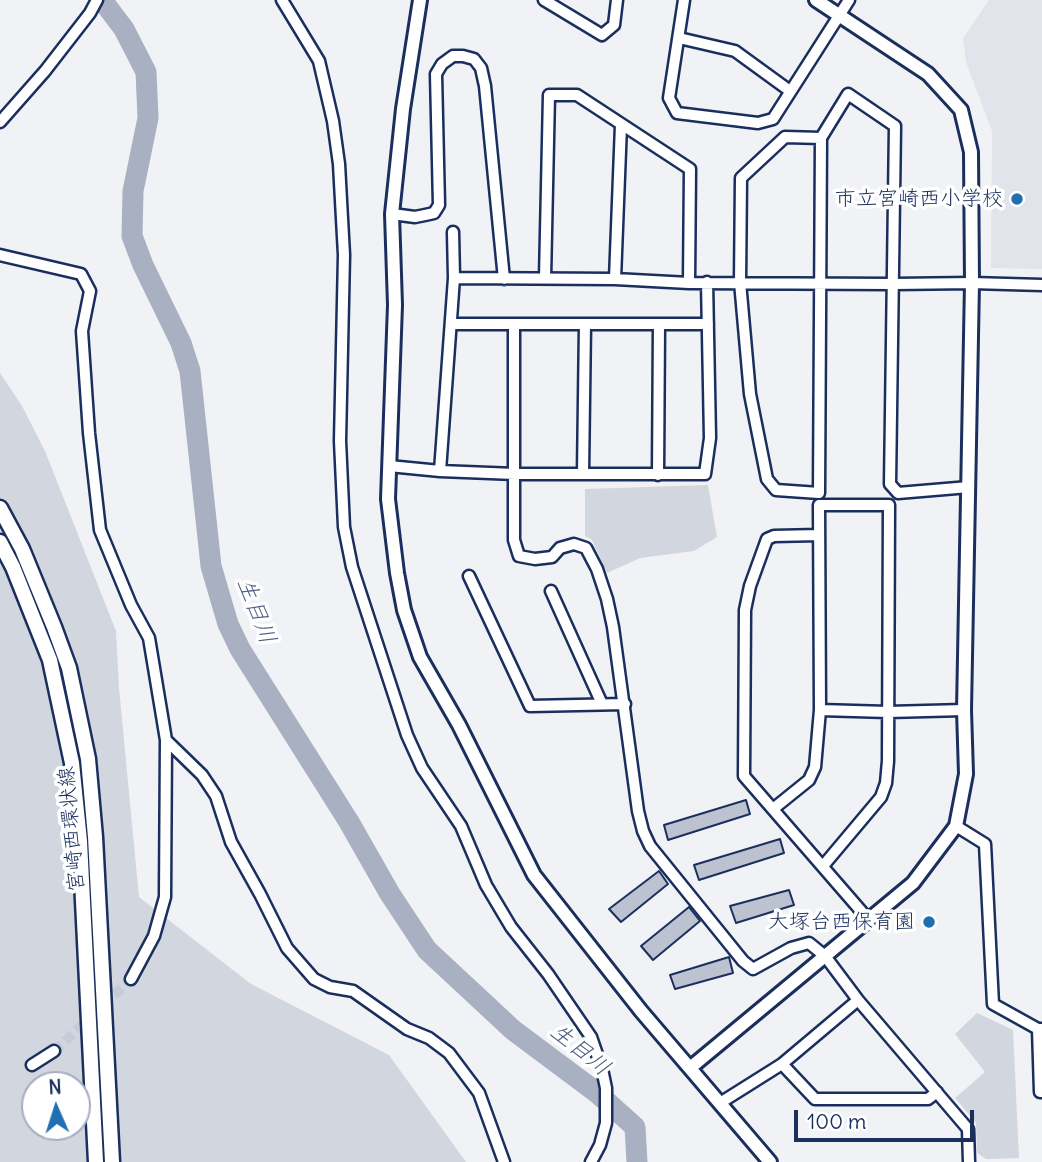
<!DOCTYPE html>
<meta charset="utf-8">
<style>
body{margin:0}
#map{position:relative;width:1042px;height:1162px;overflow:hidden;background:#f1f2f5;font-family:Delius,sans-serif}
canvas{display:block}
.north{position:absolute;left:21px;top:1071px;width:70px;height:70px;box-sizing:border-box;background:#fff;border:2px solid #a4acbf;border-radius:50%;rotate:357deg;font-size:19px;font-weight:700;line-height:28px;text-align:center;color:#1b2f5e}
.north::after{content:'';display:block;margin:auto;width:24px;height:32px;background:#1f6fb2;clip-path:polygon(50% 0,100% 100%,50% 72%,0 100%)}
.scale{position:absolute;left:794px;top:1110px;width:180px;height:32px;box-sizing:border-box;border:4px solid #1b2f5e;border-top:0;padding-left:9px;font-size:21px;line-height:24px;white-space:nowrap;color:#1b2f5e;-webkit-text-stroke:5px #fff;paint-order:stroke}
</style>
<div id="map">
<canvas width="1042" height="1162"></canvas>
<div class="north">N</div>
<div class="scale">100 m</div>
</div>
<script>
const context = document.querySelector('canvas').getContext('2d');
context.lineJoin = 'round';
function paint(path, color) {
  context.fillStyle = color;
  context.fill(path, 'evenodd');
}
function shape(rows) {
  const path = new Path2D();
  for (const r of rows) {
    path.moveTo(r[0], r[1]);
    for (let i = 2; i < r.length; i += 2) path.lineTo(r[i], r[i + 1]);
  }
  return path;
}
function stroke(path, color, width, dash) {
  context.strokeStyle = color;
  context.lineWidth = width;
  context.lineCap = dash ? 'butt' : 'round';
  context.setLineDash(dash || []);
  context.stroke(path);
}
function write(font, color, halo, rows, align = 'center') {
  context.font = font + ' Delius,"Klee One",sans-serif';
  context.lineWidth = 7;
  context.setLineDash([]);
  context.textBaseline = 'middle';
  context.strokeStyle = halo;
  context.fillStyle = color;
  for (const [text, x, y, turn = 0] of rows) {
    context.save();
    context.translate(x, y);
    context.rotate((+turn || 0) * Math.PI / 180);
    context.textAlign = isNaN(turn) ? turn : align;
    if (halo) context.strokeText(text, 0, 0);
    context.fillText(text, 0, 0);
    context.restore();
  }
}
paint(shape([
 [989,0,1042,0,1042,269,991,268,992,131,966,62,963,38]
]), '#e1e4ea');
paint(shape([
 [0,373,22,406,45,451,116,631,119,688,139,897,251,984,389,1055,466,1162,0,1162],
 [35,1085,77,1085,77,1127,35,1127],
 [708,485,717,537,694,551,640,558,607,573,592,540,585,536,585,489],
 [977,1013,1013,1030,1019,1158,986,1159,977,1153,976,1123,955,1098,985,1072,955,1034]
]), '#d2d6df');
stroke(shape([
 [102,0,124,29,146,72,148,118,133,191,132,236,143,265,181,343,190,371,211,566,228,624,240,649,349,822,390,894,427,950,513,1030,596,1092,635,1127,637,1162]
]), '#a8b0c2', 21);
const building = shape([
 [746,800,750,814,668,840,664,825,746,800],
 [780,839,784,853,699,880,694,865,780,839],
 [659,871,668,884,621,922,609,909,659,871],
 [789,890,794,905,736,923,730,906,789,890],
 [689,907,700,921,653,960,641,946,689,907],
 [729,957,733,973,675,989,670,975,729,957]
]);
paint(building, '#bcc2d0');
stroke(building, '#1b2f5e', 2);
stroke(shape([
 [103,1005,131,979],
 [54,1051,90,1018]
]), '#c6cbd7', 10, [10, 5]);
const minor = shape([
 [282,0,319,61,333,121,339,164,344,255,340,441,344,527,352,567,407,735,422,768,461,826,486,885,511,927,548,974,591,1037,602,1069,606,1088,606,1123,600,1145,591,1162],
 [544,0,602,35,614,25,617,0],
 [684,0,669,98,677,113,758,123,773,119,849,0],
 [679,38,735,51,790,91],
 [0,122,45,71,90,13,97,0],
 [821,138,785,137,741,178,740,282,750,394,767,479,776,490,819,493,821,138,848,94,895,126,890,484,898,493,969,487],
 [392,214,415,217,425,215,434,213,439,205,436,74,442,64,453,56,463,56,474,59,481,68,485,86,504,279],
 [453,232,454,278],
 [0,255,81,274,90,291,82,331,89,433,100,530,131,605,149,638,166,740,165,897,154,936,131,979],
 [545,278,549,95,577,95,690,169,689,283],
 [615,279,621,125],
 [452,324,708,324],
 [514,324,514,540,519,556,535,559,552,557,560,548,574,544,586,548,597,569,607,599,613,627,638,811,643,831,650,846,743,961,753,969,791,948,809,943,825,956,858,1000,968,1129,969,1162],
 [389,466,440,471,515,474,705,474,710,438,707,282],
 [440,471,454,278,615,279,689,283,894,284,972,283,1042,285],
 [583,473,585,324],
 [658,475,659,325],
 [819,535,774,536,767,539,750,586,745,610,744,776,868,919],
 [469,576,530,706,625,704],
 [551,591,602,704],
 [820,710,888,712,964,710],
 [166,740,202,775,216,796,231,842,260,894,287,948,314,979,330,987,353,991,407,1029,429,1038,449,1053,479,1093,504,1162],
 [773,809,809,780,815,767,820,710,819,505,889,505,888,761,886,783,881,797,823,866],
 [956,826,985,844,993,1004,1038,1029,1042,1029],
 [1038,1029,1040,1092,1042,1092],
 [782,1064,815,1099,928,1099,937,1092],
 [32,1065,54,1051],
 [720,1103,782,1064,858,1000]
]);
const tertiary = shape([
 [420,0,403,109,392,214,395,305,388,499,397,573,404,610,420,657,459,725,534,875,641,1011,770,1162],
 [690,1068,913,883,956,826,966,774,964,710,972,283,971,152,961,110,928,74,816,0]
]);
const primary = shape([
 [0,508,22,549,54,627,69,668,88,759,95,837,112,1162],
 [0,542,13,567,50,660,72,763,80,841,96,1162]
]);
stroke(minor, '#1b2f5e', 15);
stroke(tertiary, '#1b2f5e', 18);
stroke(primary, '#1b2f5e', 19);
stroke(minor, '#fff', 10);
stroke(tertiary, '#fff', 12);
stroke(primary, '#fff', 14);
for (const [x, y, r, color] of [
 [1017,199,7,"#1f6fb2"],
 [929,922,7,"#1f6fb2"]
]) {
  const dot = new Path2D();
  dot.arc(x, y, r, 0, 2 * Math.PI);
  context.fillStyle = color;
  context.fill(dot);
  stroke(dot, '#fff', 2.5);
}
write('21px', '#1b2f5e', '#fff', [
 ["市立宮崎西小学校",1003,199],
 ["大塚台西保育園",915,922]
], 'right');
write('21px', '#1b2f5e', '#fff', [
 ["宮崎西環状線",72,829,-95]
]);
write('italic 23px', '#4c5c81', '#fff', [
 ["生目川",256,611,69],
 ["生目川",580,1050,39]
]);
</script>
